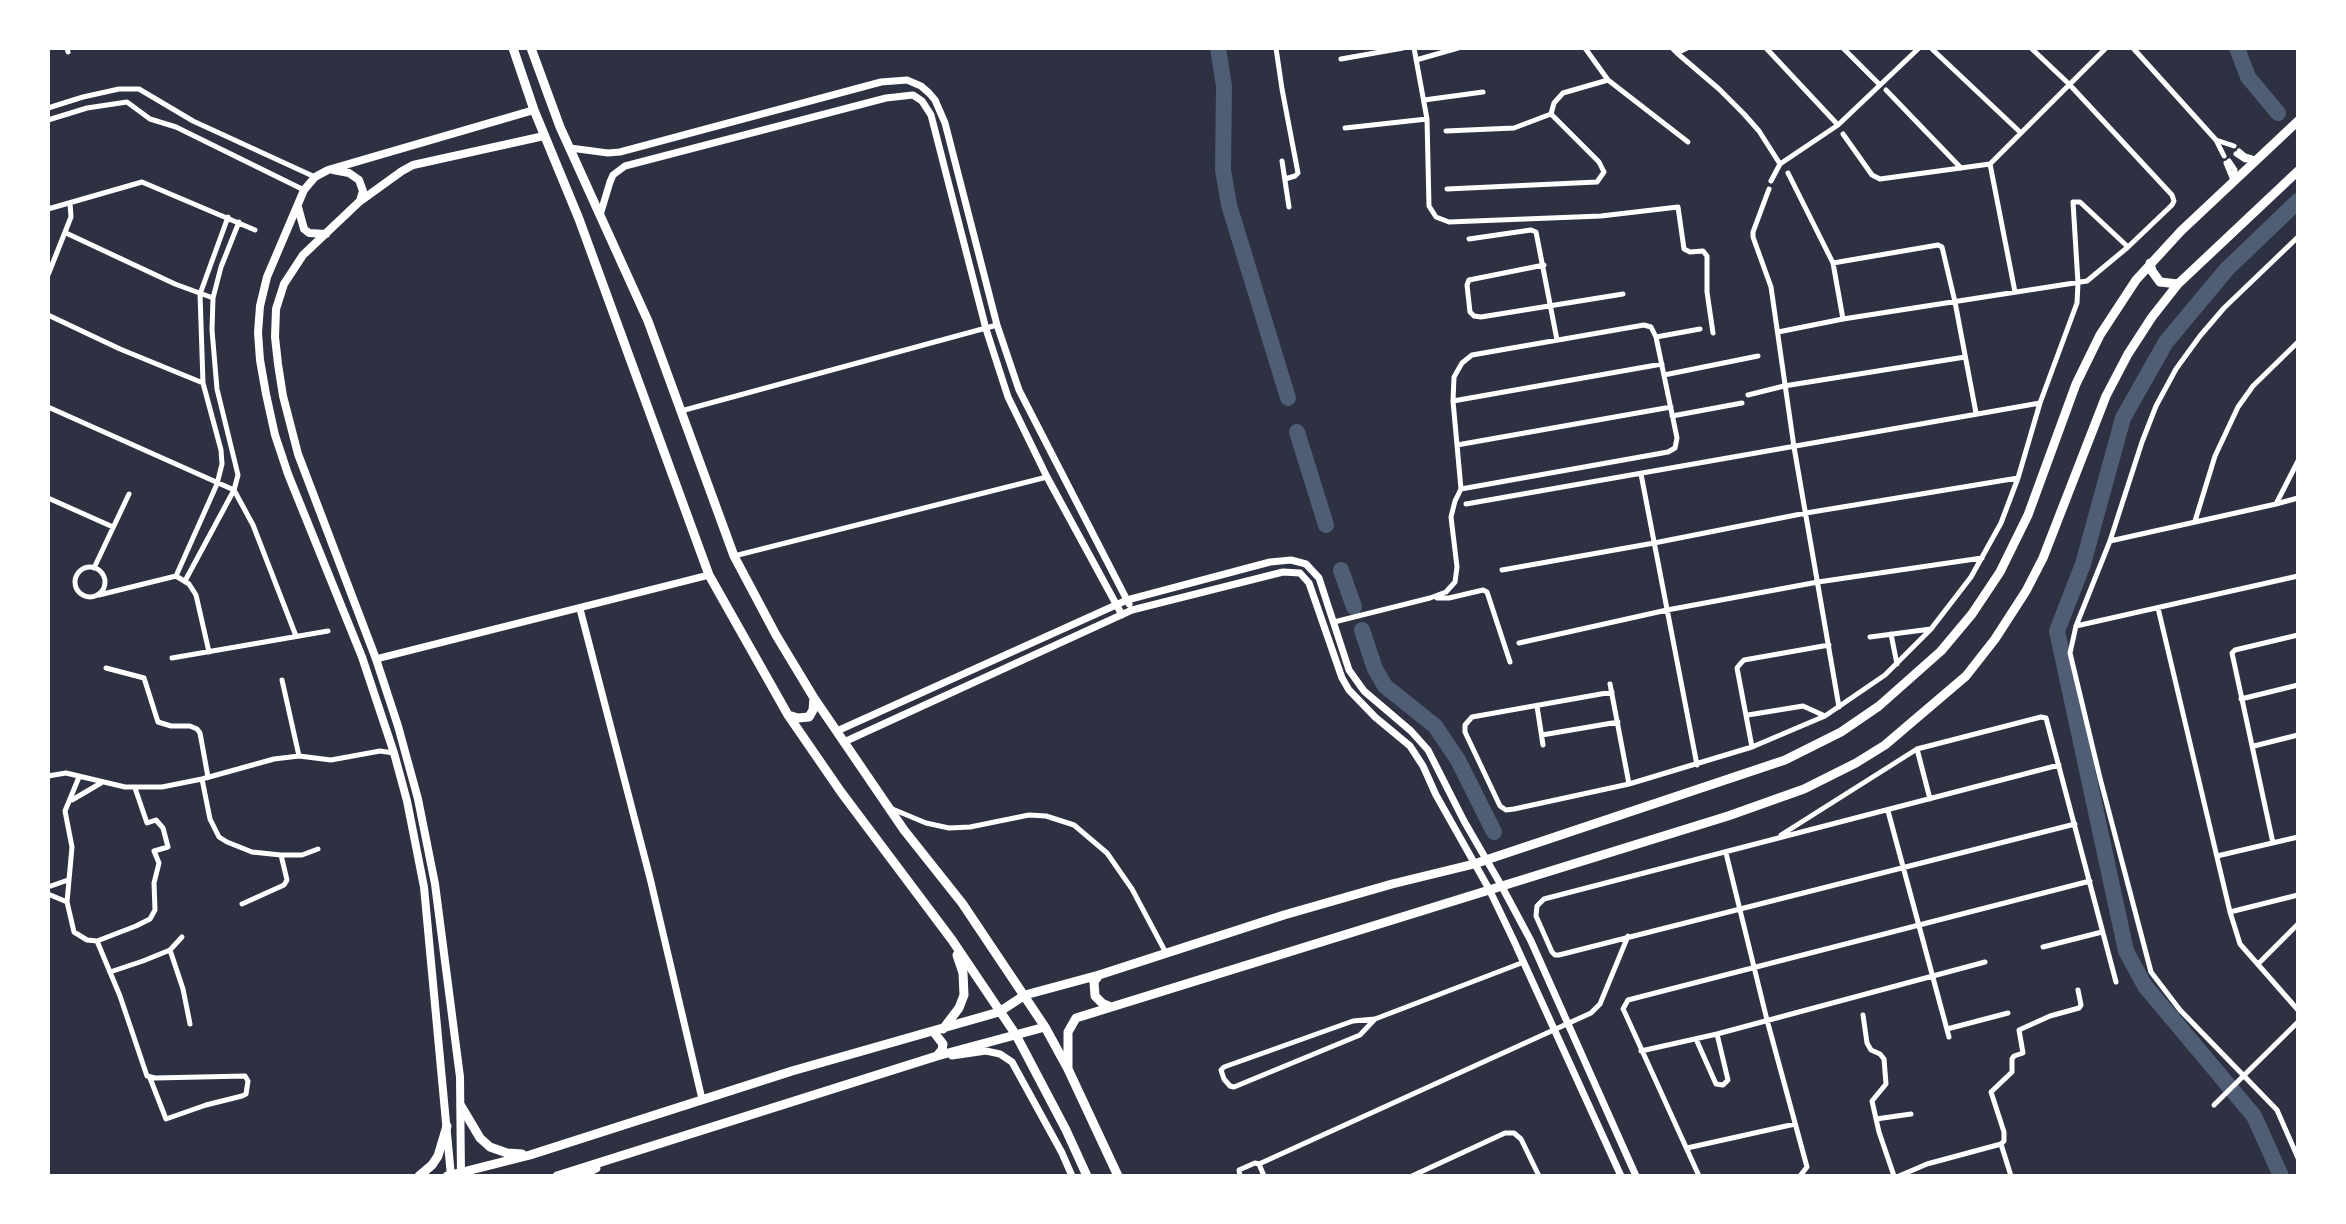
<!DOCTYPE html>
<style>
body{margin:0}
#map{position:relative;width:2346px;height:1224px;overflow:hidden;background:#2d3142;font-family:"Public Sans",sans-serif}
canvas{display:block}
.frame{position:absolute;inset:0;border:50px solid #fff;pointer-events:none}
</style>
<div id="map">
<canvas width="2346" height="1224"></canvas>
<div class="frame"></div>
</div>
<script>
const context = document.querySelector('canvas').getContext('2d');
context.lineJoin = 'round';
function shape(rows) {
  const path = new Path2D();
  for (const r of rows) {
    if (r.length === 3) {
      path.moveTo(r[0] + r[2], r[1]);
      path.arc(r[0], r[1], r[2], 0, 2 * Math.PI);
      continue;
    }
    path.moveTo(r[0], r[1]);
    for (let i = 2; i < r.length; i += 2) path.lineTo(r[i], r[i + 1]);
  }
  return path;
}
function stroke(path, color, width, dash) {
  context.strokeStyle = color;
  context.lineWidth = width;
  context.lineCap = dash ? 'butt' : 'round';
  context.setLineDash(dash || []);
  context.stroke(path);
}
stroke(shape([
 [1218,48,1224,86,1223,170,1229,205,1288,398],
 [2237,48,2248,77,2278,113],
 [1297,432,1326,525],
 [1341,570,1354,607],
 [1362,630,1375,669,1385,686,1435,726,1458,760,1494,832],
 [2281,1176,2254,1116,2145,986,2126,951,2057,631,2083,564,2123,418,2166,342,2227,269,2298,201]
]), '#4f5d75', 16);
stroke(shape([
 [67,48,68,52],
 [1276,48,1282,89,1298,173,1295,176,1285,179],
 [1414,48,1427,119,1429,206,1436,217,1449,222,1601,216,1678,207,1684,249,1690,252,1703,251,1707,256,1707,292,1713,333],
 [1585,48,1608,80,1688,142],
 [1672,48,1677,53,1687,48],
 [1766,48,1838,125],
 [1843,48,1880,85],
 [2133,48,2216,140,2224,156],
 [1932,49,2021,133],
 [1677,53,1719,89,1744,114,1759,131,1780,164],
 [1341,59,1403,48],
 [1416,60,1458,48],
 [1886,90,1961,168],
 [1424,100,1483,92],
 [48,108,83,97,119,89,139,89,193,121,315,177],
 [1551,114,1554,103,1563,93,1608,80],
 [48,120,87,108,127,102,150,119,176,127,304,190],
 [1345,128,1427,119],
 [1446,131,1514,128,1551,114,1599,162,1604,172,1597,182,1447,189],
 [1843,134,1872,175,1880,179,1990,164,2106,48],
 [2216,140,2234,146],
 [2239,151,2245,156,2252,158],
 [2236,154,2245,160,2256,159],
 [1282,161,1289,207],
 [2229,161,2235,170,2233,180],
 [2226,163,2233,180],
 [1990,164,2015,292],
 [1788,173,1833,263,1938,245,1942,247,1955,302,1976,413],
 [1771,181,1780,164,1838,125,1919,48],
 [1769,189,1753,232,1753,237,1771,287,1794,447,1839,707],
 [48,209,142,182,255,230],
 [66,233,175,284,213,298],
 [2298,237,2224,308,2200,336,2176,369,2156,406,2142,442,2110,541,2076,626,2070,653,2100,778,2151,972,2180,1010,2277,1110,2298,1158],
 [1469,239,1531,230,1536,232,1557,340],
 [1833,263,1843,319],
 [1544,265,1469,280,1467,285,1470,312,1474,316,1481,317,1623,294],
 [48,275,71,217,70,203],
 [48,315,120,349,203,383],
 [1778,332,1843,319,2087,281,2128,247,2172,205,2174,201,2172,195,2069,84,2031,48],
 [1656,337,1700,329],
 [1664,375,1758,356],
 [1748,395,1784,386,1965,357],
 [1453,401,1662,364],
 [48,407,234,490,253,525,296,636],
 [681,411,997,325],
 [1672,416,1742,403],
 [1457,445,1671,407],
 [1641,474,1697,765],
 [48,498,113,527],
 [1466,504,2040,403],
 [2276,504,2298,498],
 [2195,521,2215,456,2238,407,2253,386,2298,342],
 [2110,541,2276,504,2298,461],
 [734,556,1047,477],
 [90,582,15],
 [94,568,129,494],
 [1502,570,1654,543,1806,513,2018,478],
 [176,576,217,484,222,464,221,450,203,383,200,294,228,217],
 [185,581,234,490,238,475,217,389,212,330,213,298,221,267,239,222],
 [99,595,176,576,189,584,196,595,209,652],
 [1437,598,1449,598,1483,590,1487,592,1510,662],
 [2158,608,2230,912,2240,944,2298,1010],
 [1334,622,1430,598,1446,592,1455,582,1457,567,1451,517,1455,501,1461,489,1453,401,1454,377,1462,363,1472,355,1644,325,1651,327,1656,337,1677,438,1675,448,1668,452,1461,489],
 [2076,626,2298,576],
 [1891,634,1897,664],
 [1870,637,1931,629],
 [1519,643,1667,610,1818,582,1982,558],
 [172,658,328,631],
 [106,668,144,678,158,722,171,726,190,726,197,729,200,733,208,777],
 [282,680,299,756],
 [1610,684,1629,784],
 [1612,692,1472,717,1465,725,1465,732,1500,806,1506,810,1514,809,1629,784,1752,747,1825,716,1885,675,1931,629,1971,577,2001,523,2018,478,2040,403,2077,303,2078,283,2073,202,2080,202,2128,247],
 [2241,699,2298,685],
 [1537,706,1543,745],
 [1748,715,1803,706,1825,716],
 [1542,735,1618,722],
 [2254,746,2298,735],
 [1752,747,1737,668,1741,663,1744,660,1829,645],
 [1917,749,1930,799],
 [2059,765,1544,899,1537,906,1536,916,1552,952,1555,955,1559,955,2075,824],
 [48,776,66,773,125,787,162,787,202,779,274,759,299,756,331,760,380,751,394,753],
 [79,777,65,811,72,847,67,902,74,932,87,940,97,941,136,926,150,919,155,910,154,883,159,863,154,851,168,847,163,828,156,820,147,823,135,788],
 [202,779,210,819,219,837,227,842,252,852,281,855,302,855,318,849],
 [72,800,101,783],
 [890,808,926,823,949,828,970,827,1029,815,1046,816,1074,825,1107,853,1132,889,1166,953],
 [1888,811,1949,1037],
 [1781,835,1917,749,2041,717,2046,718,2116,982],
 [2273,843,2232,653,2235,650,2298,635],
 [1726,853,1767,1020,1807,1167,1800,1176],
 [2217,856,2298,837],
 [48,887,68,880],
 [48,894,67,902],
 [242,904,284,885,287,880,281,855],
 [2230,912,2298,895],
 [97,941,120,996,147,1076,155,1078,245,1076,248,1081,246,1094,242,1096,206,1105,166,1119,150,1078],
 [2043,947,2102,932],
 [170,950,182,937],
 [2258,964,2298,924],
 [110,972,143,961,170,950,183,989,190,1024],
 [1863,1015,1867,1043,1871,1050,1880,1054,1884,1059,1886,1084,1872,1101,1879,1132,1894,1176],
 [1375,1019,1360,1035,1234,1087,1230,1086,1224,1079,1221,1070,1224,1067,1353,1021,1375,1019,1524,962],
 [1947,1029,2008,1013],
 [1696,1039,1716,1084,1723,1085,1728,1080,1717,1034],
 [1641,1051,1717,1034,1985,962],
 [2214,1105,2298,1022],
 [1876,1119,1911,1114],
 [2001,1144,2011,1176],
 [1687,1148,1795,1124],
 [1259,1164,1591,1013,1600,1004,1628,936],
 [1240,1176,1239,1170,1255,1163,1259,1164,1264,1176],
 [1412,1176,1505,1133,1514,1133,1521,1139,1539,1176],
 [1699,1176,1625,1013,1623,1009,1628,1000,2090,881],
 [1899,1176,1927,1164,2001,1144,2004,1141,2004,1132,1991,1092,2012,1072,2012,1059,2014,1056,2023,1053,2019,1030,2050,1016,2079,1008,2081,1005,2078,990]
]), '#fff', 5);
stroke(shape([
 [570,148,608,153,620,152,881,82,907,80,921,86,929,93,935,100,945,123,997,325,1019,390,1129,604],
 [600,215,610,182,613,175,625,166,886,98,913,95,922,101,931,115,986,329,1008,397,1047,477,1122,615],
 [580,609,650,878,702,1099],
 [376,659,709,575],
 [837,731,1127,600,1270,562,1291,560,1306,564,1319,578,1349,670,1364,691,1411,731,1428,750,1464,821,1501,885,1531,941,1636,1176],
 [844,742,1132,610,1283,572,1300,573,1309,583,1342,678,1349,690,1375,717,1410,746,1423,766,1436,795,1489,889,1513,939,1621,1176],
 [952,1056,986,1051,1000,1054,1012,1062,1062,1153,1072,1176]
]), '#fff', 7);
stroke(shape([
 [333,170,349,173,359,180,363,191,360,201],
 [298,207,304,229,309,233,326,234],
 [451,1176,424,887,407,801,394,753,362,657,288,474,275,435,266,394,260,360,258,333,260,306,267,277,304,190,315,177,328,170,534,110],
 [461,1176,460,1077,435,884,418,799,398,726,376,659,298,454,283,396,278,364,275,337,276,309,284,284,303,255,359,202,402,171,413,165,544,136]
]), '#fff', 8);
stroke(shape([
 [513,48,534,110,579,219,709,575,788,715,841,792,952,940,1016,1035,1066,1130,1087,1176],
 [531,48,560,127,648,321,734,556,776,635,814,698,904,830,962,903,1045,1027,1068,1069,1118,1176],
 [2150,263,2152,271,2160,282,2178,284],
 [788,715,798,718,809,717,813,710,814,698],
 [1099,975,1094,982,1095,996,1102,1003,1111,1007],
 [943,1029,959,1008,964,995,963,973,957,955],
 [933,1031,943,1044,942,1050,937,1056],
 [1068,1069,1068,1032,1076,1018,1728,816,1804,789,1856,763,1885,745,1966,676,1995,639,2026,591,2043,558,2106,396,2128,354,2152,317,2178,284,2298,171],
 [461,1106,480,1138,490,1147,507,1153,522,1154],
 [419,1176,432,1165,438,1156,447,1126],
 [447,1176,530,1155,792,1071,999,1012,1025,995,1099,975,1284,915,1392,884,1474,864,1785,760,1841,732,1879,706,1941,651,1972,614,2000,572,2028,515,2076,384,2100,335,2136,280,2181,231,2298,121],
 [557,1176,937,1056,1045,1027],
 [580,1176,596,1168]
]), '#fff', 9);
</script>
